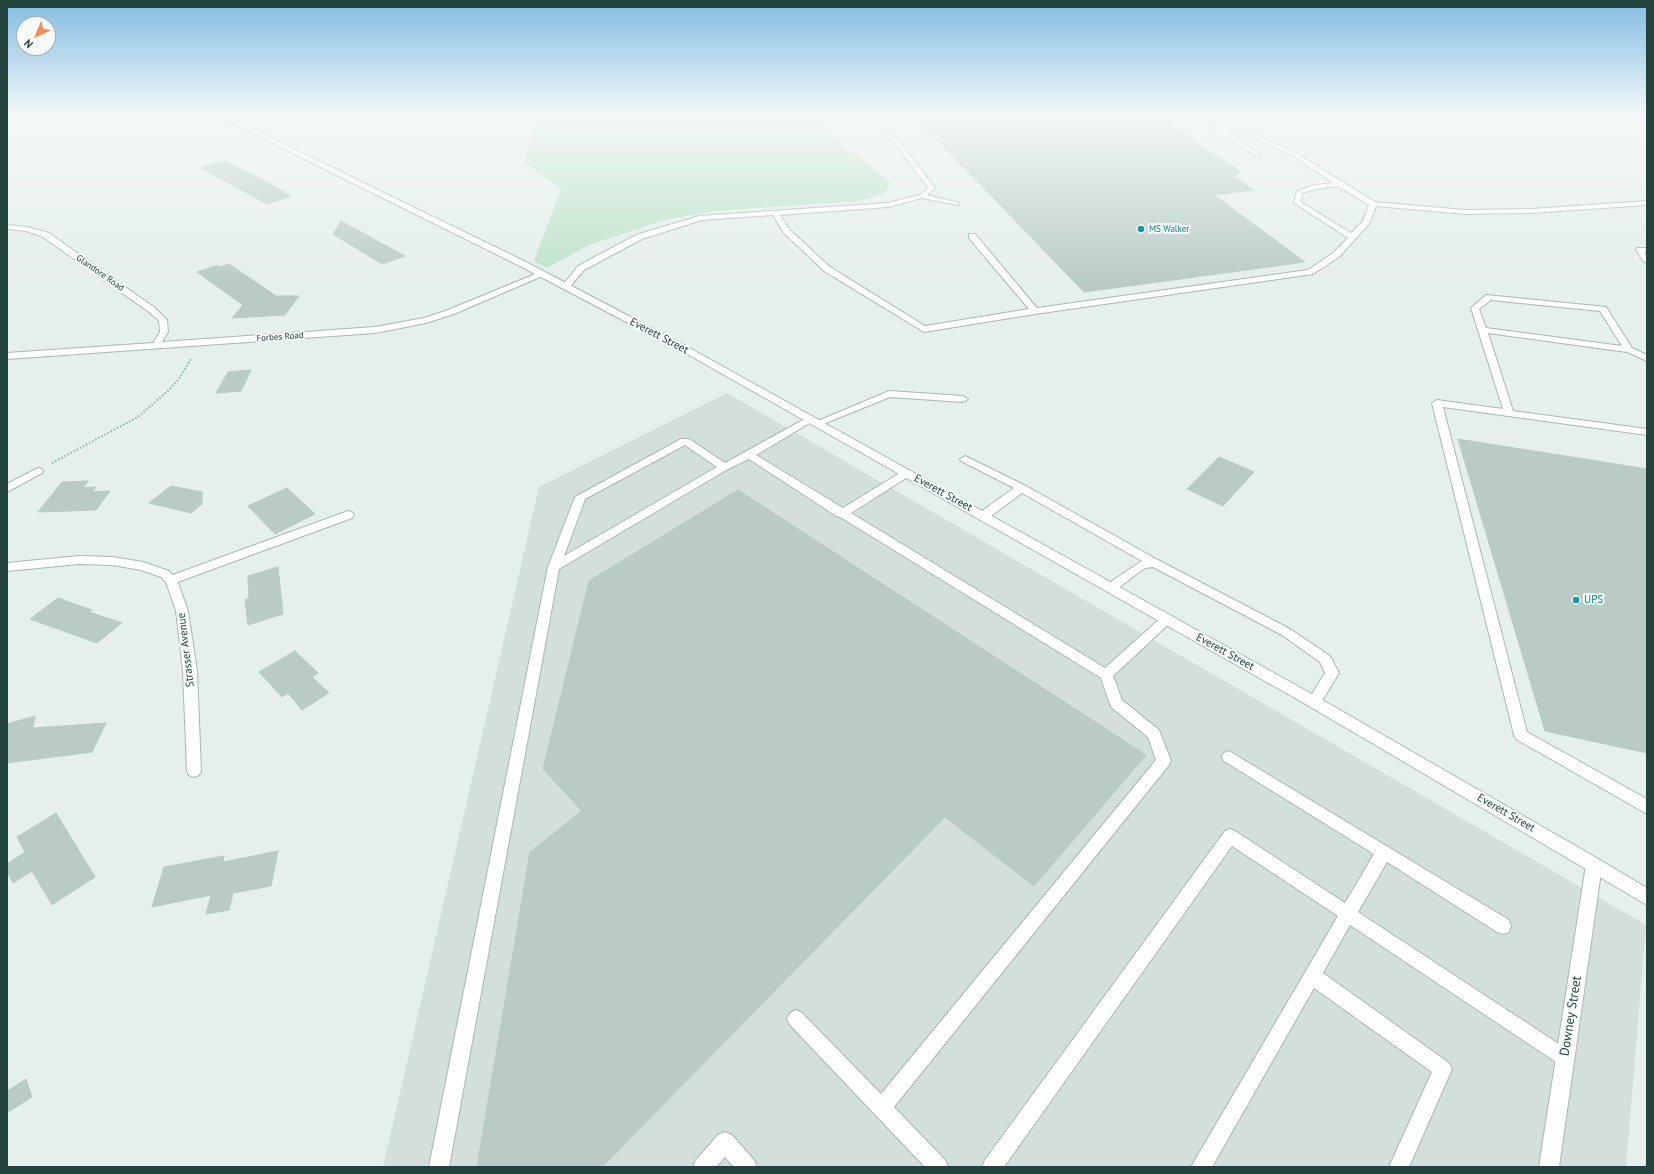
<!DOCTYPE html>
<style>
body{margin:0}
#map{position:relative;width:1654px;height:1174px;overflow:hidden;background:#e5efeb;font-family:"PT Sans",sans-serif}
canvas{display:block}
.frame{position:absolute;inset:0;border:8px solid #22433c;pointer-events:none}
.north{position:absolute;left:16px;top:16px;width:40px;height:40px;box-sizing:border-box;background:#f7fbf9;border:1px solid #a2b1ad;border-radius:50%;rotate:224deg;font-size:11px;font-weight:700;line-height:16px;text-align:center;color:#22433c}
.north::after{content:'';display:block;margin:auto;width:14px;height:18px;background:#fc8956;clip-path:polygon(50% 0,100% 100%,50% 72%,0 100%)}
</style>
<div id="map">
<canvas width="1654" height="1174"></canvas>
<div class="frame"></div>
<div class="north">N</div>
</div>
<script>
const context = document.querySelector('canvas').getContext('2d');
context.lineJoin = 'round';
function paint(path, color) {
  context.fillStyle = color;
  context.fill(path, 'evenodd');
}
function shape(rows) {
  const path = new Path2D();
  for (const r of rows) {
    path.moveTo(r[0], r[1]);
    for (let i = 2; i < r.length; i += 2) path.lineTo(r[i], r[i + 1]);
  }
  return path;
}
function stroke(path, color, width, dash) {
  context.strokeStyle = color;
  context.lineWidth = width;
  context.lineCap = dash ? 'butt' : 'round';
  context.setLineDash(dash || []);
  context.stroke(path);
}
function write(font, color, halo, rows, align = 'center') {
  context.font = font + ' "PT Sans",sans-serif';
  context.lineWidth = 4;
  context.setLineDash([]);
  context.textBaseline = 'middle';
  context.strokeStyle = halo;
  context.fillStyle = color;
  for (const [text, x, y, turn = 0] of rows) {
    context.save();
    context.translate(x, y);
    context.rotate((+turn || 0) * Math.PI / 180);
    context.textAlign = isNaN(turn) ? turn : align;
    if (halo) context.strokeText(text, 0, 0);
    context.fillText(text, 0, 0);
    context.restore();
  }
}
paint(shape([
 [727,393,1646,925,1626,1167,383,1167,539,487]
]), '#d3dfdb');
paint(shape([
 [537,117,824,117,834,137,891,183,883,194,859,201,715,211,665,220,589,245,547,268,534,261,561,189,524,162,535,118]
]), '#bde2c9');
const building = shape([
 [915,117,1159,117,1240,171,1234,176,1253,190,1214,195,1305,262,1084,292,915,117],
 [225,161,271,184,270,184,291,196,267,204,201,168,225,161],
 [341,221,405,256,382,264,333,234,341,221],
 [229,264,276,296,299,296,285,315,232,318,243,305,197,272,218,265,220,267,229,264],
 [251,370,241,391,216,393,228,372,251,370],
 [1458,439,1647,469,1647,753,1545,731,1458,439],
 [1219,457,1254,472,1223,506,1187,489,1219,457],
 [88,481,83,488,96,487,92,492,110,491,96,510,38,512,62,482,88,481],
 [171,486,202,492,202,504,191,513,149,503,171,486],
 [287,488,315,514,275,534,248,506,287,488],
 [738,490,1146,755,1034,886,945,817,602,1167,477,1167,530,852,582,811,543,769,589,581,738,490],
 [278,567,283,614,248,625,245,600,249,598,248,576,278,567],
 [58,598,92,610,89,612,122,623,97,643,30,619,58,598],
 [295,651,318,673,312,677,329,693,302,710,288,693,282,697,259,672,295,651],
 [35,716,33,728,106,723,92,752,7,763,7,724,35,716],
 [56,813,95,877,52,905,32,871,13,883,7,871,7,864,25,852,17,837,56,813],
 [278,851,271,886,233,893,229,910,206,914,211,895,152,907,164,867,224,856,223,862,278,851],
 [26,1079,32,1097,7,1113,7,1091,26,1079]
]);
paint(building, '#bacbc5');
stroke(building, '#b7cac3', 1);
const service = shape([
 [875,117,881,117,935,188,927,195,959,203,959,205,922,198,888,207,780,215,790,230,830,267,925,326,1029,309,969,238,969,234,975,234,1037,308,1308,270,1333,253,1348,238,1294,203,1297,191,1315,185,1333,183,1294,156,1251,137,1227,132,1261,155,1256,156,1196,117,1204,117,1218,127,1255,135,1298,154,1375,202,1465,210,1531,209,1647,201,1647,205,1531,213,1465,214,1376,206,1369,224,1339,257,1313,274,1035,314,924,332,824,271,784,233,773,215,702,220,642,239,584,270,569,288,562,286,578,266,636,235,699,216,888,203,920,195,928,188,875,117],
 [1338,186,1369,205,1363,221,1351,233,1301,202,1302,193,1316,189,1338,186],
 [1637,248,1647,248,1647,252,1645,252,1647,262,1644,262,1636,250,1637,248],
 [1486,295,1606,307,1632,348,1647,355,1647,361,1627,352,1488,333,1513,411,1647,429,1647,435,1443,407,1527,732,1647,799,1647,814,1516,739,1514,735,1432,403,1437,400,1503,409,1471,308,1486,295],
 [1491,300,1600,311,1622,346,1486,328,1479,309,1491,300],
 [889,391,963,396,968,399,963,402,890,397,821,425,818,426,813,423,889,391],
 [810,416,815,419,813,421,756,455,843,508,903,471,911,471,912,473,911,475,851,513,1105,668,1163,616,1171,616,1173,619,1171,622,1113,676,1122,700,1159,730,1171,761,1169,765,894,1107,945,1160,948,1167,925,1167,790,1025,787,1019,790,1013,796,1010,802,1013,881,1094,1156,760,1148,737,1111,707,1101,678,842,518,838,517,749,459,728,469,559,569,449,1167,429,1167,548,567,575,497,681,439,689,439,725,463,810,416],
 [685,445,717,467,564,556,585,499,685,445],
 [965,456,1026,486,1158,560,1290,629,1330,656,1339,673,1319,706,1314,707,1309,706,1307,702,1325,673,1320,662,1282,635,1153,567,1145,568,1114,591,1106,591,1104,588,1106,585,1142,561,1022,493,987,519,979,519,977,516,979,513,1014,488,961,461,960,459,965,456],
 [348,511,352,512,354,515,352,518,175,583,167,583,165,580,167,577,348,511],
 [1229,751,1509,920,1511,926,1509,932,1503,934,1497,932,1387,862,1358,912,1571,1052,1574,1058,1571,1064,1565,1067,1559,1064,1350,925,1323,973,1449,1063,1452,1069,1409,1167,1389,1167,1432,1072,1314,988,1212,1167,1191,1167,1338,916,1232,846,1004,1167,982,1167,985,1160,1225,831,1230,829,1235,831,1345,903,1374,854,1224,761,1222,757,1224,753,1229,751],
 [725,1132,732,1135,754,1160,757,1167,734,1167,725,1157,716,1167,693,1167,696,1160,718,1135,725,1132]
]);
const minor = shape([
 [7,225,27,227,49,233,155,308,167,320,168,332,162,342,375,327,424,318,448,310,540,272,547,274,454,314,426,323,375,333,7,359,7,353,153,343,160,332,159,321,149,312,43,237,26,231,7,229,7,225],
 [38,468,42,469,43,471,42,473,7,492,7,484,38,468],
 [79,556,112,557,143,562,169,571,177,580,188,611,197,671,201,771,199,775,194,777,189,775,187,771,183,671,176,611,166,582,161,577,141,570,112,565,79,564,7,571,7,563,79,556],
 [1594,858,1600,860,1602,865,1559,1167,1539,1167,1586,865,1588,860,1594,858]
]);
const tertiary = shape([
 [220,117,228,117,526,262,695,351,1319,698,1600,860,1647,888,1647,905,1309,706,689,355,520,266,220,117]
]);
stroke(service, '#a7b8b3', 2);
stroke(minor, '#a7b8b3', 2);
stroke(tertiary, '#a7b8b3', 2);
stroke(shape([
 [52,463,138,417,169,390,179,379,191,359]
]), '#83b5a9', 2, [1.5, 2]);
paint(service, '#fff');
paint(minor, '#fff');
paint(tertiary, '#fff');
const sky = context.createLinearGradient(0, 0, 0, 282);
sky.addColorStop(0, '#82bce2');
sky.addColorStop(0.41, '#f3f8f6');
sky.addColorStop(1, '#f3f8f600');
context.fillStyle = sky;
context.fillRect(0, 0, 1654, 282);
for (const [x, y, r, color] of [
 [1141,229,4,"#0f9aa8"],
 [1576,600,4,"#0f9aa8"]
]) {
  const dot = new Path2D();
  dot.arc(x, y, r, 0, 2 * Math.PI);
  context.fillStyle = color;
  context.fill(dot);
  stroke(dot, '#f7fbf9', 1.5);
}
write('9px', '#0d838f', '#f7fbf9', [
 ["MS Walker",1149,229]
], 'left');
write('9px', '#22433c', '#f7fbf9', [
 ["Glandore Road",100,273,35],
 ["Forbes Road",280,337,-4]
]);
write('11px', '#22433c', '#f7fbf9', [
 ["Everett Street",659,336,28],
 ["Everett Street",943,493,29],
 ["Strasser Avenue",186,650,-97],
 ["Everett Street",1225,652,29],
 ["Everett Street",1506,813,30]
]);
write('11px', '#0d838f', '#f7fbf9', [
 ["UPS",1584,600]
], 'left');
write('13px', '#22433c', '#f7fbf9', [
 ["Downey Street",1571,1016,-81]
]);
</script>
